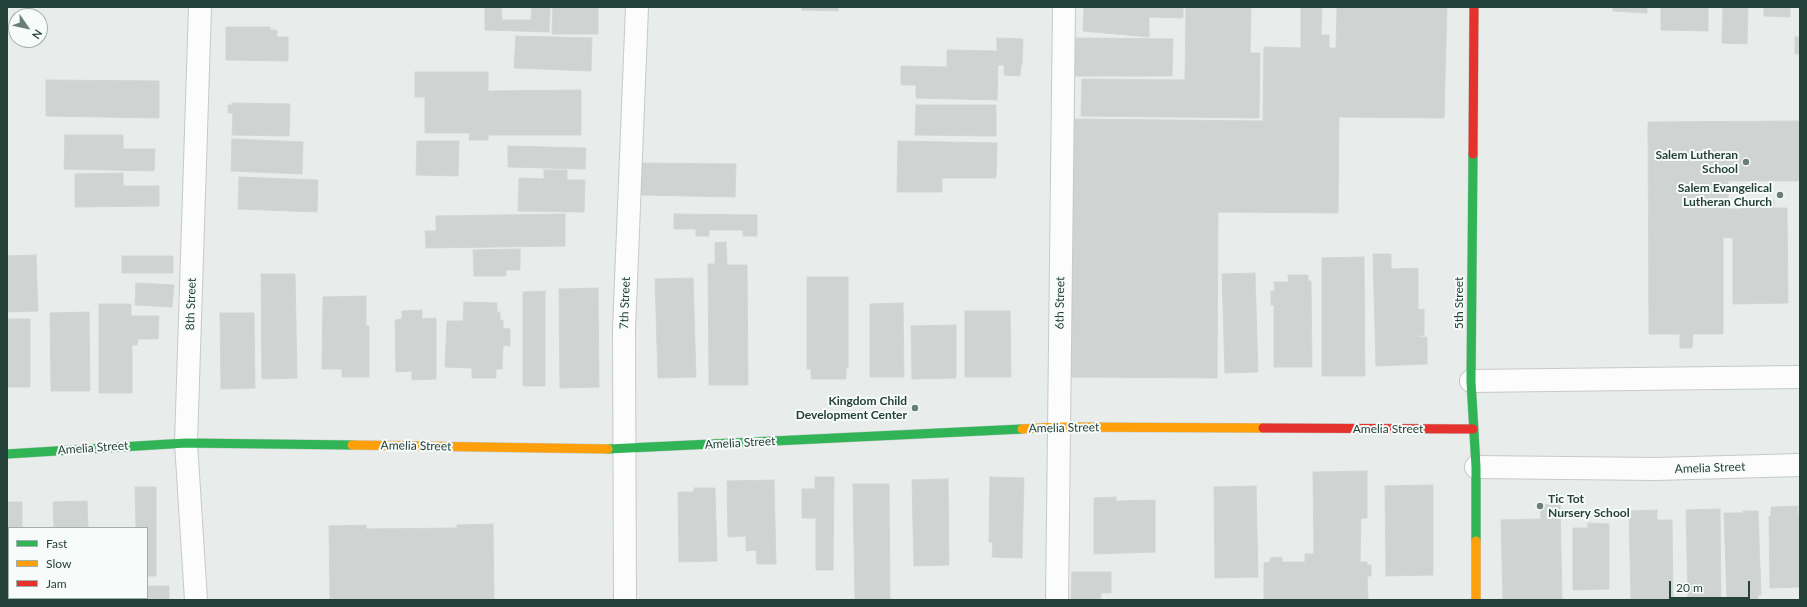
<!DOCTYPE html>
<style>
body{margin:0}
#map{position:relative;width:1807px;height:607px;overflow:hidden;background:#e8edeb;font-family:Lato,sans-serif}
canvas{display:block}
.frame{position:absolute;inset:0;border:8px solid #24423a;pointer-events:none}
.legend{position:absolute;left:8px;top:527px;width:140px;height:72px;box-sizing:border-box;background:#f7fbf9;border:1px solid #a3b1ad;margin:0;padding:5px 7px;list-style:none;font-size:12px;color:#24423a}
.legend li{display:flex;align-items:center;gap:8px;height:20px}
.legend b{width:20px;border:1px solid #a3b1ad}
.north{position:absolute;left:8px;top:8px;width:40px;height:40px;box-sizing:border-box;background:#f7fbf9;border:1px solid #a3b1ad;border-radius:50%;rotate:124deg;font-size:11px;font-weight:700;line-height:16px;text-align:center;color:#24423a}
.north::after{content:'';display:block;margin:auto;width:14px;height:18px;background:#697e78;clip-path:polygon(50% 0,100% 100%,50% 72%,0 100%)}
.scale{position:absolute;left:1669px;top:581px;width:81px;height:18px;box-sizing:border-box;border:2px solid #24423a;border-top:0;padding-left:5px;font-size:12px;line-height:14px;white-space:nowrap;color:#24423a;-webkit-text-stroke:3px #f7fbf9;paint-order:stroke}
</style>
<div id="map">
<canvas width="1807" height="607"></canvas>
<div class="frame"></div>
<ul class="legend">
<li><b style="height:5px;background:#30b455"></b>Fast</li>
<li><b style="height:5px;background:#ff9f0a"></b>Slow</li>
<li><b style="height:5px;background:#e5322d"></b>Jam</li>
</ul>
<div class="north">N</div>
<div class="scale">20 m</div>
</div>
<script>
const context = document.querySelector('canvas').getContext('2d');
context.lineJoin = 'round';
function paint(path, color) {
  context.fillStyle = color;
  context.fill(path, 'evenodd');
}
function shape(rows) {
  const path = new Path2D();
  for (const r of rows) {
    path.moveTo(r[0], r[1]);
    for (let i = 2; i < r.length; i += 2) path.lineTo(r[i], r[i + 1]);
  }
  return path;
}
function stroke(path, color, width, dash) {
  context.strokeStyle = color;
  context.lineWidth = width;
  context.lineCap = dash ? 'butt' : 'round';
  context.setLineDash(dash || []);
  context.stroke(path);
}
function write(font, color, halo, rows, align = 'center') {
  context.font = font + ' Lato,sans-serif';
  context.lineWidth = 4;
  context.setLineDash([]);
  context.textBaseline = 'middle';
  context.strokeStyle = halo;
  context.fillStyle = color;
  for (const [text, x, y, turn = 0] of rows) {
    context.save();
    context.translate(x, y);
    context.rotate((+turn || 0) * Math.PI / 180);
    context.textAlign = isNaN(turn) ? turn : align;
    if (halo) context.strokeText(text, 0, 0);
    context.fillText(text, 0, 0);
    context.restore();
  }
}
const building = shape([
 [485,7,501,7,502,20,531,20,532,7,550,7,549,32,485,30,485,7],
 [553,7,598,7,598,34,552,34,553,7],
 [802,7,838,7,838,11,802,10,802,7],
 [1084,7,1183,7,1183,18,1149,17,1149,37,1083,31,1084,7],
 [1186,7,1251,7,1250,53,1260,53,1259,118,1081,116,1082,79,1185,80,1186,7],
 [1301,7,1322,7,1321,35,1329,35,1329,48,1336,48,1337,7,1447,7,1444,118,1339,117,1338,213,1218,212,1217,378,1069,377,1071,119,1263,121,1264,47,1301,48,1301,7],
 [1613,7,1647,7,1647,13,1613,11,1613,7],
 [1661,7,1708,7,1708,31,1661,30,1661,7],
 [1723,7,1748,7,1747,44,1722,43,1723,7],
 [1764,7,1790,7,1790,17,1764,16,1764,7],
 [226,27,270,27,270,30,277,30,277,37,288,37,288,61,226,60,226,27],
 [516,36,592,38,591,71,514,68,516,36],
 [1795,37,1800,37,1800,54,1795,54,1795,37],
 [997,38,1023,39,1022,65,1021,65,1020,76,1004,75,1004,65,998,65,997,100,916,98,916,85,901,85,901,66,947,67,947,50,997,51,997,38],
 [1075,38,1173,39,1172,76,1075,76,1075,38],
 [415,72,488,72,488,91,581,90,581,135,488,135,488,140,469,140,470,133,425,133,425,97,415,97,415,72],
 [46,80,159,81,159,118,46,116,46,80],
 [232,103,290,104,289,136,232,135,233,113,228,113,228,105,232,105,232,103],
 [916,105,996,105,996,136,915,135,916,105],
 [1800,121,1800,181,1728,181,1728,209,1742,209,1743,199,1774,200,1774,208,1787,208,1788,303,1733,304,1733,238,1723,237,1723,334,1693,334,1692,348,1680,348,1680,334,1649,334,1648,122,1800,121],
 [65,135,123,135,123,149,155,149,154,171,64,169,65,135],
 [232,139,303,142,302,174,231,171,232,139],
 [417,141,459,141,458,176,416,175,417,141],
 [898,141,997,143,996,178,942,178,942,192,897,192,898,141],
 [508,146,586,148,585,169,508,167,508,146],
 [642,163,736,164,735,197,641,195,642,163],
 [544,170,567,170,567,180,585,180,584,212,518,211,519,178,544,179,544,170],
 [123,173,123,186,159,186,159,206,75,207,75,174,123,173],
 [239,177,318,180,317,212,238,209,239,177],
 [565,214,565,246,426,248,425,231,436,231,436,216,565,214],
 [674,214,757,215,757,236,743,236,743,230,709,230,709,236,696,236,696,229,674,229,674,214],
 [726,242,727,265,747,265,748,385,709,385,708,264,715,264,715,243,726,242],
 [520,249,520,270,506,270,506,276,474,276,473,250,520,249],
 [1373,254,1391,254,1391,269,1418,268,1418,310,1424,309,1424,335,1418,336,1418,337,1427,337,1427,364,1376,366,1373,254],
 [36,255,38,311,7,312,7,256,36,255],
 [122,256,173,256,173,273,122,273,122,256],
 [1364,257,1365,376,1322,376,1322,258,1364,257],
 [1255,273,1258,372,1225,373,1222,274,1255,273],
 [261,274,295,274,297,378,262,379,261,274],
 [1288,275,1308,275,1308,281,1311,281,1312,367,1274,367,1274,305,1271,305,1271,291,1275,291,1274,282,1289,282,1288,275],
 [807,277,848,277,848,368,846,368,846,379,811,379,811,369,807,369,807,277],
 [693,278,696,377,658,378,655,279,693,278],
 [136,283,174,285,172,307,135,305,136,283],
 [598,288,599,387,560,388,559,289,598,288],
 [545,291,545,386,523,386,523,292,545,291],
 [366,296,366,326,369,326,369,377,342,377,342,369,322,369,323,297,366,296],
 [464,302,497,303,497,312,500,312,500,320,503,320,503,328,510,329,510,346,503,345,502,369,496,369,496,378,472,378,472,368,445,367,447,321,463,321,464,302],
 [903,303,904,377,870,377,870,304,903,303],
 [99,304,131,304,131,316,159,316,158,339,138,339,137,345,132,345,132,393,99,393,99,304],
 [422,310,422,319,436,318,436,379,412,380,412,371,396,372,395,320,402,319,402,311,422,310],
 [965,311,1010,311,1011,377,965,377,965,311],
 [89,312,90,391,51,391,50,313,89,312],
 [220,313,254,313,255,388,221,389,220,313],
 [7,319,30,319,30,387,7,387,7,319],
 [956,325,956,378,912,379,911,326,956,325],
 [1367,471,1367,518,1361,518,1360,562,1367,562,1367,565,1371,565,1371,576,1367,576,1368,600,1264,600,1264,563,1270,562,1270,558,1282,557,1282,562,1305,562,1305,554,1314,554,1313,472,1367,471],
 [815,477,834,477,833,570,816,570,816,518,802,518,802,489,815,489,815,477],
 [990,477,1024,478,1022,558,992,557,993,542,989,542,990,477],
 [948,479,949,565,914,566,912,480,948,479],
 [774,480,776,564,757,564,756,550,746,551,746,536,728,537,727,481,774,480],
 [853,484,889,484,890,600,855,600,853,484],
 [1433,485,1433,575,1386,576,1385,486,1433,485],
 [1256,486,1258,577,1215,578,1214,487,1256,486],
 [135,487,156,487,156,576,147,576,147,528,136,528,135,487],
 [694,488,715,488,717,561,679,562,678,492,694,492,694,488],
 [1116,497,1116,501,1155,500,1155,552,1094,554,1094,498,1116,497],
 [87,501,88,528,54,528,53,502,87,501],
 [7,502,22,502,22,528,9,528,9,586,7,586,7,502],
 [1560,504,1562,600,1503,600,1501,520,1541,519,1540,505,1560,504],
 [1798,506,1798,516,1800,516,1800,587,1770,588,1769,516,1771,516,1771,507,1798,506],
 [1720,509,1721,600,1688,600,1686,510,1720,509],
 [1657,510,1657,520,1672,520,1673,600,1631,600,1629,511,1657,510],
 [1743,511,1758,511,1761,595,1758,595,1758,600,1727,600,1724,513,1743,513,1743,511],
 [1588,523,1609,524,1609,589,1573,590,1573,528,1588,528,1588,523],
 [493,524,494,600,330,600,329,526,366,525,366,529,457,528,457,525,493,524],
 [1072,572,1111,572,1111,593,1101,593,1101,600,1071,600,1072,572],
 [147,586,169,586,169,600,133,600,133,598,147,598,147,586]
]);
paint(building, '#cfd4d2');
stroke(building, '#d1d6d4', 1);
const street = shape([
 [1471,381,1800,377],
 [1476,467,1655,469,1800,465],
 [196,600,186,443,200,7],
 [625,600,624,330,637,7],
 [1057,600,1064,7]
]);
const fast = shape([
 [1473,154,1471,381,1476,467,1476,541],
 [608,449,1022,429],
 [7,454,186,443,352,445]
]);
const slow = shape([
 [1022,429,1058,427,1263,428],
 [352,445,608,449],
 [1476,541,1476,600]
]);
const jam = shape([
 [1473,154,1474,7],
 [1263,428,1473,429]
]);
stroke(street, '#c5cac8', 24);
stroke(fast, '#c3cbc8', 10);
stroke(slow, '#c3cbc8', 10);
stroke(jam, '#c3cbc8', 10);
stroke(street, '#fcfcfc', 22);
stroke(fast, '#30b455', 9);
stroke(slow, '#ff9f0a', 9);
stroke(jam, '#e5322d', 9);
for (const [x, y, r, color] of [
 [1746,162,4,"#697e78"],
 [1780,195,4,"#697e78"],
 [915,408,4,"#697e78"],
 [1540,506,4,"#697e78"]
]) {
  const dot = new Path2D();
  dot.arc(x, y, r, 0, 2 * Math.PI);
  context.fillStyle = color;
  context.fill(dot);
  stroke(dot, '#f7fbf9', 1.5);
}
write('bold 12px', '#24423a', '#f7fbf9', [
 ["Salem Lutheran",1738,155],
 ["School",1738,169],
 ["Salem Evangelical",1772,188],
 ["Lutheran Church",1772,202],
 ["Kingdom Child",907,401],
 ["Development Center",907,415],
 ["Tic Tot",1548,499,"left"],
 ["Nursery School",1548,513,"left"]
], 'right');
write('12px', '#24423a', '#f7fbf9', [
 ["7th Street",625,303,-88],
 ["6th Street",1060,303,-89],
 ["5th Street",1459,303,-90],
 ["8th Street",191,304,-88],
 ["Amelia Street",1064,428,-1],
 ["Amelia Street",1388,429],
 ["Amelia Street",740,443,-3],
 ["Amelia Street",416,446,1],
 ["Amelia Street",93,448,-4],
 ["Amelia Street",1710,468,-2]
]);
</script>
